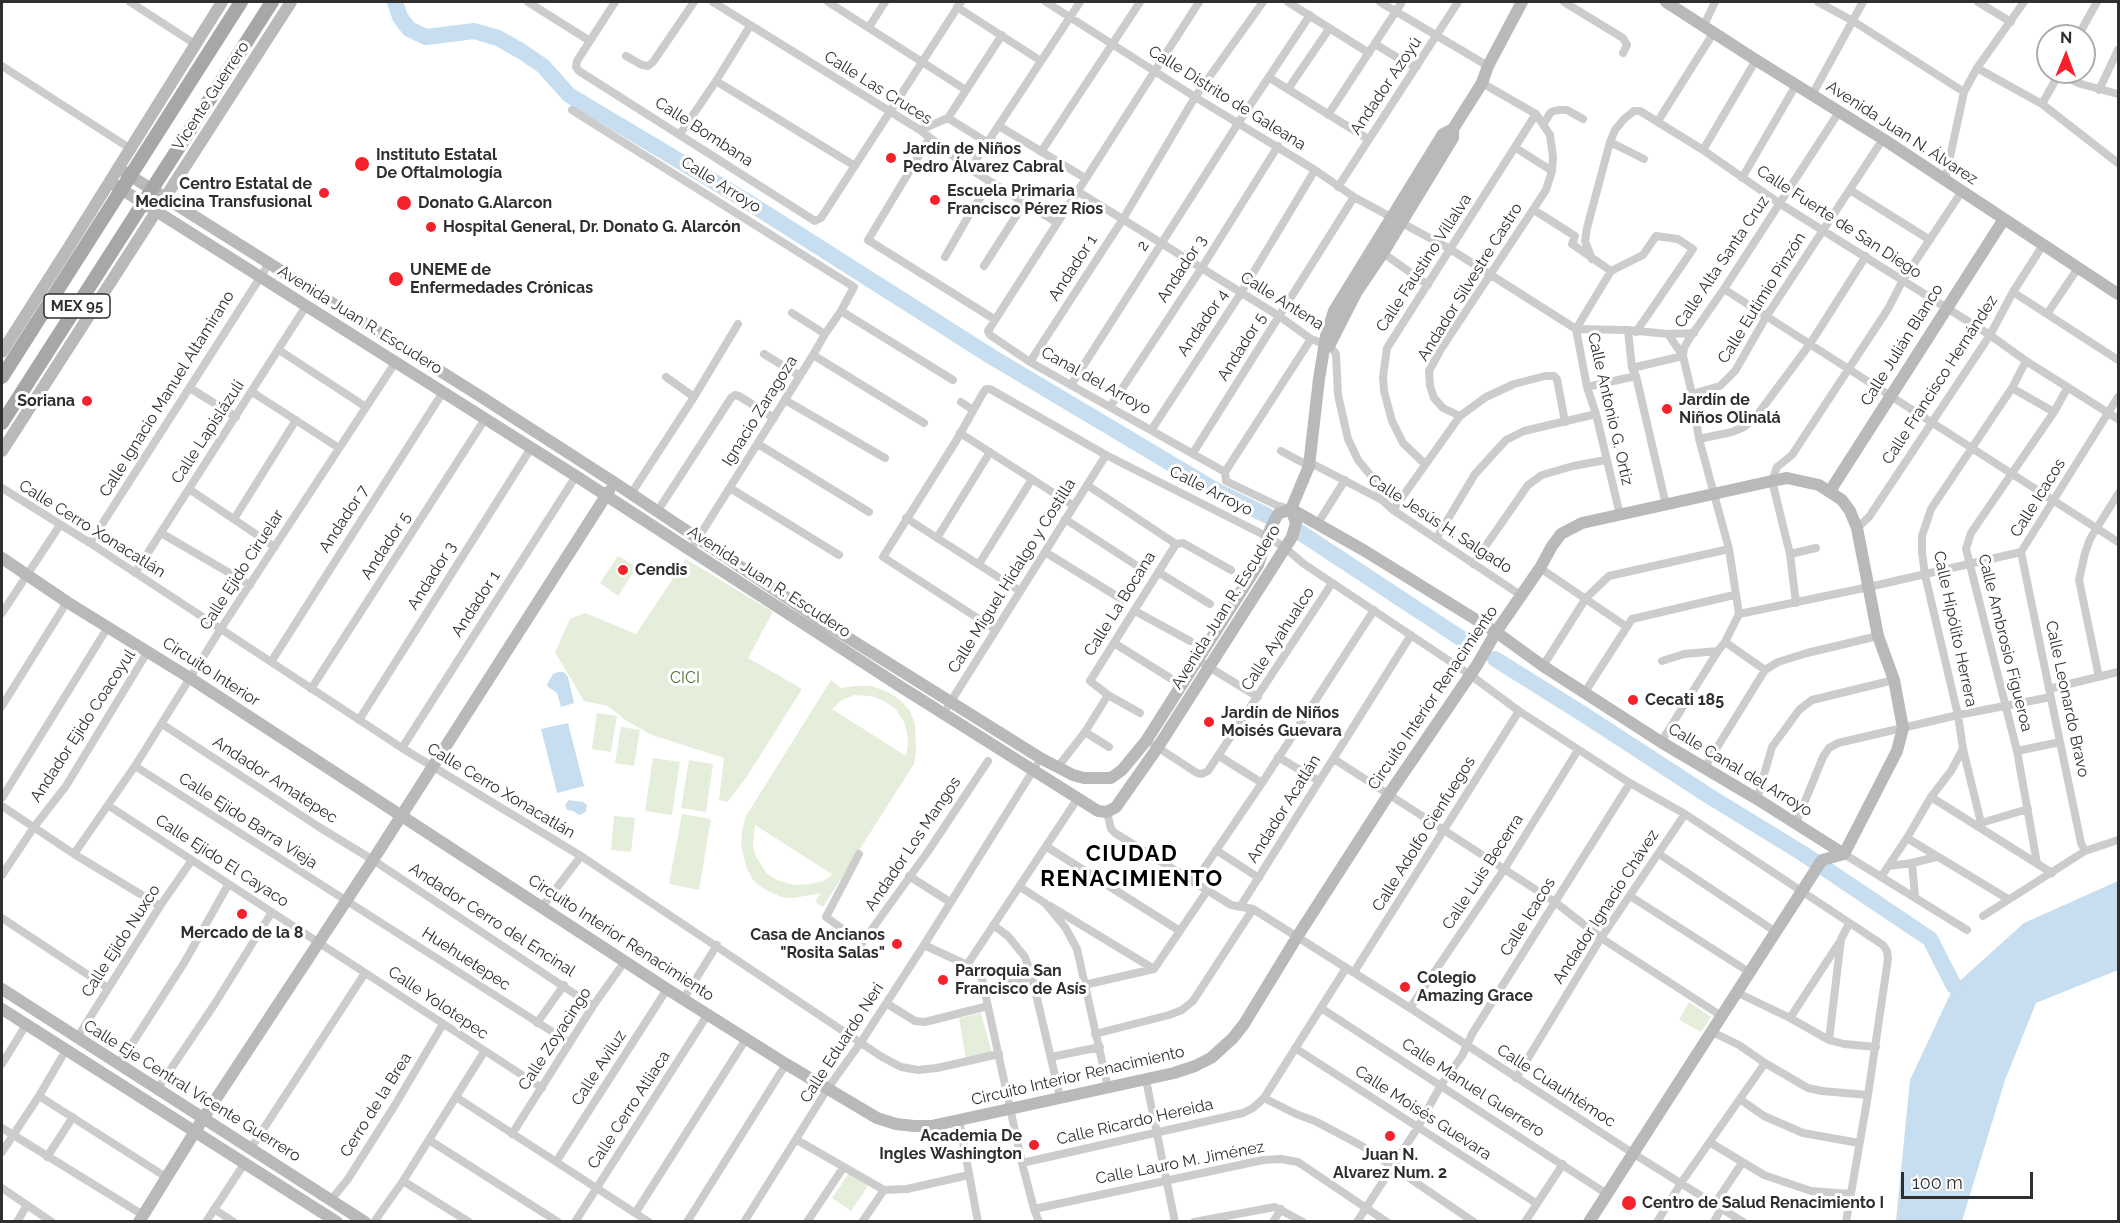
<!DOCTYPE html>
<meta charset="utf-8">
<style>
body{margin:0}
#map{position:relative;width:2120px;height:1223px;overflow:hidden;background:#fff;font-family:Raleway,sans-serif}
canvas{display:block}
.frame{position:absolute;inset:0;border:3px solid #2f2f2f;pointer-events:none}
.north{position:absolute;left:2036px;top:24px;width:60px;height:60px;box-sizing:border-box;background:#fff;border:2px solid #acacac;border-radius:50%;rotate:1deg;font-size:16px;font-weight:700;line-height:24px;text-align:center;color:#2f2f2f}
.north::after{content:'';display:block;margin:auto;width:21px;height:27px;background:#f5222c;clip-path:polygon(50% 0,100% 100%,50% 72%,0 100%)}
.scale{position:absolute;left:1901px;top:1172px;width:132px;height:27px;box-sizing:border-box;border:3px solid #2f2f2f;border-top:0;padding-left:8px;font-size:18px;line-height:21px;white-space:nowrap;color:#2f2f2f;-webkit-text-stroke:4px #fff;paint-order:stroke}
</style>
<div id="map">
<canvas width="2120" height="1223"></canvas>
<div class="frame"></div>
<div class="north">N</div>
<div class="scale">100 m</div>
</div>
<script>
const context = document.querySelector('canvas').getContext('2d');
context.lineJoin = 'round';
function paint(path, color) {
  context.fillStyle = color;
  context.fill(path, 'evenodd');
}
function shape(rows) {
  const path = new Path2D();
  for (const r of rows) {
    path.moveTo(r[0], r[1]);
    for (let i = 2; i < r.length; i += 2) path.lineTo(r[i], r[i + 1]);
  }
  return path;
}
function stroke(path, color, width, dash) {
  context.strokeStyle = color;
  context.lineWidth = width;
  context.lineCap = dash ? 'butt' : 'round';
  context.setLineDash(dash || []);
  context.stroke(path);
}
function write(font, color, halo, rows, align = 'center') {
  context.font = font + ' Raleway,sans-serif';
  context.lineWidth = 6;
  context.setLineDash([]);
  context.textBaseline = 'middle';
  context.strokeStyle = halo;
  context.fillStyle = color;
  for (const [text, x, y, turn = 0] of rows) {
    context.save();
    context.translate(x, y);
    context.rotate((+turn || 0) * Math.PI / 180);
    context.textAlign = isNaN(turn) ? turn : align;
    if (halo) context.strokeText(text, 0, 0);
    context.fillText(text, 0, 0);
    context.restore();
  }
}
paint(shape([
 [618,556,637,567,618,596,600,583],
 [686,559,773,612,748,658,802,689,746,778,727,802,719,800,724,758,652,735,627,721,608,706,584,701,555,652,570,619,585,613,636,634],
 [831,680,841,688,855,686,872,686,890,693,900,700,910,711,915,724,916,752,914,764,823,907,815,902,821,893,793,898,781,897,761,887,753,880,747,869,741,846,742,831,746,816],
 [855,695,871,696,884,701,896,709,904,722,907,732,908,744,906,756,832,709,842,700],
 [755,825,832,874,832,875,823,881,811,884,794,885,777,880,767,874,755,855,753,845],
 [597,713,617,716,611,752,592,749],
 [621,727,640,730,634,766,615,763],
 [653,758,680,762,672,815,645,811],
 [689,760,713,764,706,812,681,808],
 [682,814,711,819,699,890,669,884],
 [614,816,635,818,631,852,611,850],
 [1689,1002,1711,1017,1701,1032,1679,1020],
 [981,1013,992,1053,966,1059,959,1018],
 [849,1173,868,1186,851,1211,832,1198]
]), '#e5eddb');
paint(shape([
 [558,672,564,672,568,677,574,703,561,707,557,693,548,687,547,685,553,674],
 [568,723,584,786,557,793,541,729],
 [569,800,583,802,587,805,586,812,579,815,573,811,567,810,565,805],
 [2118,881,2118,970,2036,1003,2005,1080,1962,1221,1896,1221,1910,1080,1954,986,2024,923]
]), '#c6deef');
stroke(shape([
 [395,2,400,17,409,29,426,37,474,31,498,38,521,51,543,66,569,95,748,202,992,357,1217,491,1266,515],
 [1298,531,1468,643],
 [1495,659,1583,714,1709,796,1802,853,1930,939,1954,986]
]), '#c6deef', 16);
stroke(shape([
 [130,2,195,44],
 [528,2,590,41],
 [615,2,577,61,576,67,579,71,815,221,821,218,961,2],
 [713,2,920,130,970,169,1056,222],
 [828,2,966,90],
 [1046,2,1195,97,1315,170,1354,197,1450,249,1576,329,1628,330,1668,334,1694,333],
 [1199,2,988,331,990,335,1030,362,1225,472,1226,481,1276,505,1290,509],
 [1288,2,1369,53],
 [1380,2,1488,66],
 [1564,2,1623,38,1627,45,1623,53],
 [1818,2,1853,21,1964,92],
 [1978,2,2011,22],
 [957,7,1041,61],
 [1704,25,1715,2],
 [869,27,885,2],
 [2078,36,2097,2],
 [1375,44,1408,64,1417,66],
 [626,56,642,65,648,66,653,62,694,2],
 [2,66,131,149],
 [1977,68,2042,104,2118,163],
 [2059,74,2081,84,2118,94],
 [1270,78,1368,139],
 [716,81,855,166],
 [1288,89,1329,29],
 [2099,90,2118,50],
 [1812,95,1863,2],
 [2042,104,2060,72],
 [572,110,854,287,841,311,825,334,813,355,695,543],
 [1328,115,1402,2],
 [948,118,988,143],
 [1658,121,1714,32],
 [1544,123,1551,112,1558,110,1567,110,1583,119],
 [999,126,1085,178],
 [920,130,948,118,1002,35],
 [680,134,716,81,750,26],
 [929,139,868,240,994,319],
 [1610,142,1644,159],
 [1516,148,1552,171],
 [1703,150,1756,60],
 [1041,152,1140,2],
 [970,169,1080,2],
 [1742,178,1796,85],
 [1945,180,1964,92,1977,68,2024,2],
 [1338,187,1458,2],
 [1850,190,1930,240],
 [1077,191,1279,316,1311,339,1325,344,1333,350,1336,354,1338,395,1348,439,1358,460,1377,483,1382,500],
 [1534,210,1575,236,1572,244,1611,271],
 [1383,253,1428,285],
 [945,257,969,215,991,182],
 [1592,259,1585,241,1587,228,1610,142,1615,130,1624,119,1634,111,1640,111,1703,150,1779,203,1990,335,2026,361,2118,419],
 [984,266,1025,202],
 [1724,289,2118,542],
 [2013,292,2118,360],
 [841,311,953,380],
 [792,313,825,334],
 [2047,314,2078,268],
 [1628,330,1632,368,1636,376,1666,505],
 [1668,334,1683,356,1692,394,1699,439,1729,549,1739,614],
 [279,350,366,407],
 [764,354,800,376],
 [813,355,924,423],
 [1030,362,1123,219,1195,97,1263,2],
 [1632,368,1683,356,1684,348,1689,339,1724,289,1839,112],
 [666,377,694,397],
 [1071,385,1239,122,1310,15],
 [1587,387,1636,376],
 [190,388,236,417],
 [2012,388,2054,412],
 [252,392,339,448],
 [1692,394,1720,386,1735,371,1766,317,1883,139],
 [785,400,885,458],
 [961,402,973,410],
 [1110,407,1201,269,1278,146],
 [1460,416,1443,408,1434,398,1430,386,1429,371,1441,349,1546,190,1552,171,1553,157,1550,135,1536,114,1482,83],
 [1152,429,1241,293,1315,170],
 [960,433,1074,506],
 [1699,439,1732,432,1744,427,1755,418,1810,344,1866,256],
 [758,444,869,512],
 [1281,451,1309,466],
 [1193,453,1354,197],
 [1309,462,1382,500,1393,510,1522,596],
 [1425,464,1403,443,1392,421,1384,391,1383,377,1387,348,1536,114],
 [1225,472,1311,339],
 [1087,485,1176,544],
 [2,488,90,543,402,748,581,856,882,1057,901,1067,918,1070,937,1068,999,1054],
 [730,488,839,555],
 [189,489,275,547],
 [631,494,694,397,738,324],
 [1393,510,1460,416,1486,397,1514,384,1545,376,1554,376,1557,379,1565,422],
 [657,512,731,398,735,395,739,396,774,418],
 [1620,515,1596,414,1587,387,1576,329,1611,271,1643,255,1656,236,1678,239,1693,249,1636,332],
 [906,518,1020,591],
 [234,519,296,420],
 [1065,519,1142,569],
 [1318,523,1345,480],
 [1857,528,1869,517,1990,335,2013,292,2043,245],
 [161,533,250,585],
 [937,538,990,452],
 [1436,539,1475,474,1506,440,1524,431,1596,414],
 [90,543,270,262],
 [1045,552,1123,600],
 [2021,552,2060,742,2081,843,2085,851],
 [1790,554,1816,548],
 [979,564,1032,479],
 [1473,564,1528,485,1542,475,1573,466,1606,460],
 [1540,568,1627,627],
 [1158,572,1210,604],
 [135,573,306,306],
 [1796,603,1790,554,1772,481,1777,467,1792,455,1888,309,1903,280,1962,191],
 [1135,611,1190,641],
 [2,613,60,525],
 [1739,614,1869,587,2021,552,2118,397],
 [996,630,883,557,956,441,983,393,986,389,990,389,1106,455,1268,537,1284,547,1304,564,1469,674,1519,711,1630,783,1685,814,1883,945,1887,951,1888,959,1868,1095,1846,1222],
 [1725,642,1765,670],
 [1114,643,1170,678],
 [1662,661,1684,654,1718,651],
 [271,662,443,392],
 [1204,664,1258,697],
 [1543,666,1586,598,1609,576,1729,549],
 [2099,677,2079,580,2085,553,2090,539,2118,494],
 [311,689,485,419],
 [2049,689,2118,672],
 [1585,692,1632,619,1734,595],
 [2,706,67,602],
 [948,706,1106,455],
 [1140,713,1108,695,1090,681,1176,544,1183,543,1231,570],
 [359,720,531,448],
 [162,724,319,827,373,860,593,1006],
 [1085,732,1109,747],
 [1661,742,1718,651,1725,642,1739,614],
 [1154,745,1197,773,1202,774,1208,771,1332,583],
 [402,748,576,476],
 [2017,751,2060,742],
 [1219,756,1262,783],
 [1278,757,1319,781],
 [1334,759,1555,902,1601,938,1720,1015],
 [135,766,570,1043],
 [1705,767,1765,670,1778,662,1807,653,1878,636],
 [1057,768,1085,732,1108,695],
 [1931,797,2052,873],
 [2,798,108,627],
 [1757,799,1772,747,1799,710,1812,700,1894,680],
 [2,806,74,854,160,906],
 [109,806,542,1088],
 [1107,812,1111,829,1115,833,1231,905,1253,909,1410,1008,1634,1154,1743,1222],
 [1796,823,1823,757,1829,748,1838,743,1958,715,2051,697],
 [1981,823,1963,749,1958,715,1925,575,1922,552,1922,536,1931,509,2012,388,2026,361],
 [1978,826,1981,823,2028,809],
 [1907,838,2008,899],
 [1047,847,1180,931],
 [1216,850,1259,878],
 [74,854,135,766,220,630,395,363],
 [859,854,826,917,862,943,929,850,988,761],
 [1659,854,1776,932],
 [1844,854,1967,930],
 [2037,863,2017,751,1966,549,1971,533,2054,412,2068,387],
 [1889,866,1912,863],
 [2,875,34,827,66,786,148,651],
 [909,876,950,902],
 [1881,877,1907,838,1931,797,1951,771,1963,749],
 [1194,883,1262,783,1374,610],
 [1020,887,1045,903,1065,927,1077,949,1108,1088],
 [1630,896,1749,972],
 [1915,896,1912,863,1936,857],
 [1050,906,1154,969],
 [542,907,581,856],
 [1240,907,1411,635],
 [1983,916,2085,851,2118,840],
 [2,918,108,988],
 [993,925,1008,936,1025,957,1032,977,1060,1097],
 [924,945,967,965,978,972,982,979,1022,1163,1034,1209,1039,1222],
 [967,965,1078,798],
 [1354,972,1519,711],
 [1084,985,1154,969,1207,891],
 [985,990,1032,977],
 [1736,992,1790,1018,1829,1040,1844,1044,1876,1047],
 [684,998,717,945],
 [886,1003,915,1021,925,1022,988,1006],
 [1321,1008,1607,1194],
 [1410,1008,1505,868,1578,750],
 [1790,1018,1839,943],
 [537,1023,564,985],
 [1710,1031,1739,1045,1765,1063,1808,1088,1822,1091,1868,1095],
 [1095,1034,1169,1015,1182,1010,1193,1001,1253,909],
 [77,1038,160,906,192,860],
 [1829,1040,1841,939,1849,924],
 [1295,1048,1536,1203],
 [1051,1057,1100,1047],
 [2,1064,26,1025],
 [119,1064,184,963,228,885],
 [1516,1078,1601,938,1685,814],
 [1146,1080,1175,1222],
 [158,1088,214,1005,272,912],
 [39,1096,166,1177],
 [456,1097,649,1222],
 [1264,1098,1296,1114,1315,1121,1362,1146,1474,1222],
 [1741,1100,1764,1116,1803,1133,1859,1143],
 [959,1120,978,1222],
 [2,1128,143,1215],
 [512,1134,593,1006,625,961],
 [429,1140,558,1222],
 [797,1140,884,1190,907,1189,969,1175],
 [1711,1143,1764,1175,1811,1191,1850,1194],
 [251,1148,365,973],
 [2,1152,39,1096,66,1050],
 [47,1157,73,1117],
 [556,1162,667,989],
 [1022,1163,1243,1113,1253,1108,1264,1098,1346,968],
 [403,1181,469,1222],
 [2,1188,52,1222],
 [331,1200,348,1179,395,1105,443,1024],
 [1714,1205,1742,1163],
 [214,1209,234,1222],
 [1034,1209,1263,1160,1281,1159,1298,1162,1387,1222],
 [636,1212,746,1039],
 [17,1222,27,1205],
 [206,1222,244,1164],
 [374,1222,403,1181,484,1052],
 [575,1222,708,1014],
 [687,1222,786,1064],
 [744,1222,828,1088,861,1042,924,945,1036,766],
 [807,1222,843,1168],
 [862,1222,884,1190],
 [1194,1222,1275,1207,1303,1222],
 [1273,1222,1281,1209],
 [1357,1222,1418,1127,1441,1085,1462,1056,1472,1034,1630,783],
 [1525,1222,1563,1164],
 [1657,1222,1681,1183,1765,1063],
 [1714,1222,1721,1209]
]), '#ccc', 8);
stroke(shape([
 [1666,2,1756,60,1883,139,2118,294],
 [118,168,483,398,615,483,826,624,1042,759,1073,775,1084,778,1111,778,1122,770,1146,741,1258,565,1271,527,1278,514,1291,509,1309,466,1319,379,1326,336,1334,311,1443,134,1453,129,1482,83,1488,66,1522,2],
 [110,182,576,476,898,685,1098,811,1107,812,1116,807,1158,747,1292,537,1296,523,1291,509],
 [1329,346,1356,293,1383,253,1453,138,1453,129],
 [2,352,67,250,222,2],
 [2,451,291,2],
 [1830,491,2004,219],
 [1291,509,1365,551,1496,632,1543,666,1661,742,1757,799,1844,854],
 [2,558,67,602,190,678,667,989,786,1064,877,1118,896,1124,914,1126,931,1126,959,1120,1174,1073,1195,1066,1211,1058,1233,1038,1244,1024,1297,937,1389,794,1477,665,1496,632,1540,568,1552,546,1561,534,1582,523,1772,481,1787,478,1819,485,1842,500,1850,511,1857,528,1878,636,1894,680,1903,728,1897,751,1844,854,1822,860,1589,1222],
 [2,989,365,1222],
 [2,1009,337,1222],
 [139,1222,204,1117,373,860,609,491]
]), '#b9b9b9', 12);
stroke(shape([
 [2,377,241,2],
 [2,423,272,2]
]), '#a7a7a7', 14);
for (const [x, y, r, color] of [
 [891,158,6,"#f5222c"],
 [362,164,8,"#f5222c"],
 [324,193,6,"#f5222c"],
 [935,200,6,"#f5222c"],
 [404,203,8,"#f5222c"],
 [431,227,6,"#f5222c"],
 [396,279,8,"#f5222c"],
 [87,401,6,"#f5222c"],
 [1667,409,6,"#f5222c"],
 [623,570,6,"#f5222c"],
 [1633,700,6,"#f5222c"],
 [1209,722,6,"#f5222c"],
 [242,914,6,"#f5222c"],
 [897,944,6,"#f5222c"],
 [943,980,6,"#f5222c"],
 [1405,987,6,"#f5222c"],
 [1390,1136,6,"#f5222c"],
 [1034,1145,6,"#f5222c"],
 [1629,1203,8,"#f5222c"]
]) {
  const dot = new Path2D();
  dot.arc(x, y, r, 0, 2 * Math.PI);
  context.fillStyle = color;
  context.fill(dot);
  stroke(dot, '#fff', 2);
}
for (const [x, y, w] of [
 [77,306,66]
]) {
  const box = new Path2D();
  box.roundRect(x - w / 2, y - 12, w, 24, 4.5);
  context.fillStyle = '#fff';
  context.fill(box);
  stroke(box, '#2f2f2f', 1.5);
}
write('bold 15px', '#2f2f2f', null, [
 ["MEX 95",77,306]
]);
write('16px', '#2f2f2f', '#fff', [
 ["Andador Azoyú",1386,86,-56],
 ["Calle Las Cruces",878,88,32],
 ["Vicente Guerrero",211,96,-57],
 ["Calle Distrito de Galeana",1227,98,32],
 ["Calle Bombana",704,132,33],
 ["Avenida Juan N. Álvarez",1902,133,33],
 ["Calle Arroyo",721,185,32],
 ["Calle Fuerte de San Diego",1839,222,33],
 ["2",1143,246,-57],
 ["Calle Alta Santa Cruz",1722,262,-56],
 ["Calle Faustino Villalva",1424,263,-57],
 ["Andador 1",1073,268,-57],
 ["Andador 3",1182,269,-57],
 ["Andador Silvestre Castro",1470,282,-58],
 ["Calle Eutimio Pinzón",1762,298,-58],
 ["Calle Antena",1282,301,32],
 ["Avenida Juan R. Escudero",360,320,32],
 ["Andador 4",1203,323,-56],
 ["Calle Julián Blanco",1902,345,-58],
 ["Andador 5",1242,347,-58],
 ["Calle Francisco Hernández",1940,380,-57],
 ["Canal del Arroyo",1096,381,29],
 ["Calle Ignacio Manuel Altamirano",167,394,-58],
 ["Calle Antonio G. Ortiz",1610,409,77],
 ["Ignacio Zaragoza",760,411,-58],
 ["Calle Lapislázuli",208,432,-57],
 ["Calle Arroyo",1211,491,27],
 ["Calle Icacos",2038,498,-58],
 ["Andador 7",344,519,-57],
 ["Calle Jesús H. Salgado",1440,524,33],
 ["Calle Cerro Xonacatlán",92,529,32],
 ["Andador 5",386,546,-57],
 ["Calle Ejido Ciruelar",242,570,-57],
 ["Andador 3",432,576,-58],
 ["Calle Miguel Hidalgo y Costilla",1012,576,-58],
 ["Avenida Juan R. Escudero",769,582,33],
 ["Andador 1",476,604,-57],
 ["Calle La Bocana",1120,604,-58],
 ["Avenida Juan R. Escudero",1226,607,-58],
 ["Calle Hipólito Herrera",1955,629,78],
 ["Calle Ayahualco",1278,639,-57],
 ["Calle Ambrosio Figueroa",2005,643,76],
 ["Circuito Interior",211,672,33],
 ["Circuito Interior Renacimiento",1433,698,-56],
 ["Calle Leonardo Bravo",2067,699,78],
 ["Andador Ejido Coacoyul",83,726,-57],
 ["Calle Canal del Arroyo",1740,770,31],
 ["Andador Amatepec",275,780,33],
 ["Calle Cerro Xonacatlán",501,791,31],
 ["Andador Acatlán",1284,809,-58],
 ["Calle Ejido Barra Vieja",248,821,33],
 ["Calle Adolfo Cienfuegos",1424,834,-58],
 ["Andador Los Mangos",913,844,-56],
 ["Calle Ejido El Cayaco",222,861,33],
 ["Calle Luis Becerra",1483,872,-57],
 ["Andador Ignacio Chávez",1606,907,-57],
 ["Calle Icacos",1528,917,-58],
 ["Andador Cerro del Encinal",492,920,33],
 ["Circuito Interior Renacimiento",621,938,33],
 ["Calle Ejido Nuxco",121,941,-57],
 ["Huehuetepec",466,959,33],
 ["Calle Yolotepec",438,1003,34],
 ["Calle Zoyacingo",555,1039,-57],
 ["Calle Eduardo Neri",842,1043,-57],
 ["Calle Aviluz",599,1068,-57],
 ["Circuito Interior Renacimiento",1078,1076,-13],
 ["Calle Cuauhtémoc",1556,1086,33],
 ["Calle Manuel Guerrero",1473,1088,33],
 ["Calle Eje Central Vicente Guerrero",192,1091,32],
 ["Cerro de la Brea",376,1105,-58],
 ["Calle Cerro Atliaca",629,1110,-57],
 ["Calle Moisés Guevara",1423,1113,33],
 ["Calle Ricardo Hereida",1135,1122,-13],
 ["Calle Lauro M. Jiménez",1180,1163,-11]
]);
write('bold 16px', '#2f2f2f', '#fff', [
 ["Jardín de Niños",903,149],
 ["Pedro Álvarez Cabral",903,167],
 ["Instituto Estatal",376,155],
 ["De Oftalmología",376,173],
 ["Centro Estatal de",312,184,"right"],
 ["Medicina Transfusional",312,202,"right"],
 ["Escuela Primaria",947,191],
 ["Francisco Pérez Ríos",947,209],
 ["Donato G.Alarcon",418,203],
 ["Hospital General, Dr. Donato G. Alarcón",443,227],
 ["UNEME de",410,270],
 ["Enfermedades Crónicas",410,288],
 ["Jardín de",1679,400],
 ["Niños Olinalá",1679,418],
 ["Soriana",75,401,"right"],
 ["Cendis",635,570],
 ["Cecati 185",1645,700],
 ["Jardín de Niños",1221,713],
 ["Moisés Guevara",1221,731],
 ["Mercado de la 8",242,933,"center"],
 ["Casa de Ancianos",885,935,"right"],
 ["\"Rosita Salas\"",885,953,"right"],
 ["Parroquia San",955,971],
 ["Francisco de Asís",955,989],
 ["Colegio",1417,978],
 ["Amazing Grace",1417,996],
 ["Academia De",1022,1136,"right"],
 ["Ingles Washington",1022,1154,"right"],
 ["Juan N.",1390,1155,"center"],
 ["Alvarez Num. 2",1390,1173,"center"],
 ["Centro de Salud Renacimiento I",1642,1203]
], 'left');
write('16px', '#506f38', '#fff', [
 ["CICI",685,678]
]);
context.letterSpacing = '1.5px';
write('bold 22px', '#000', '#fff', [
 ["CIUDAD",1132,854],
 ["RENACIMIENTO",1132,879]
]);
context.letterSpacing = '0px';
</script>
